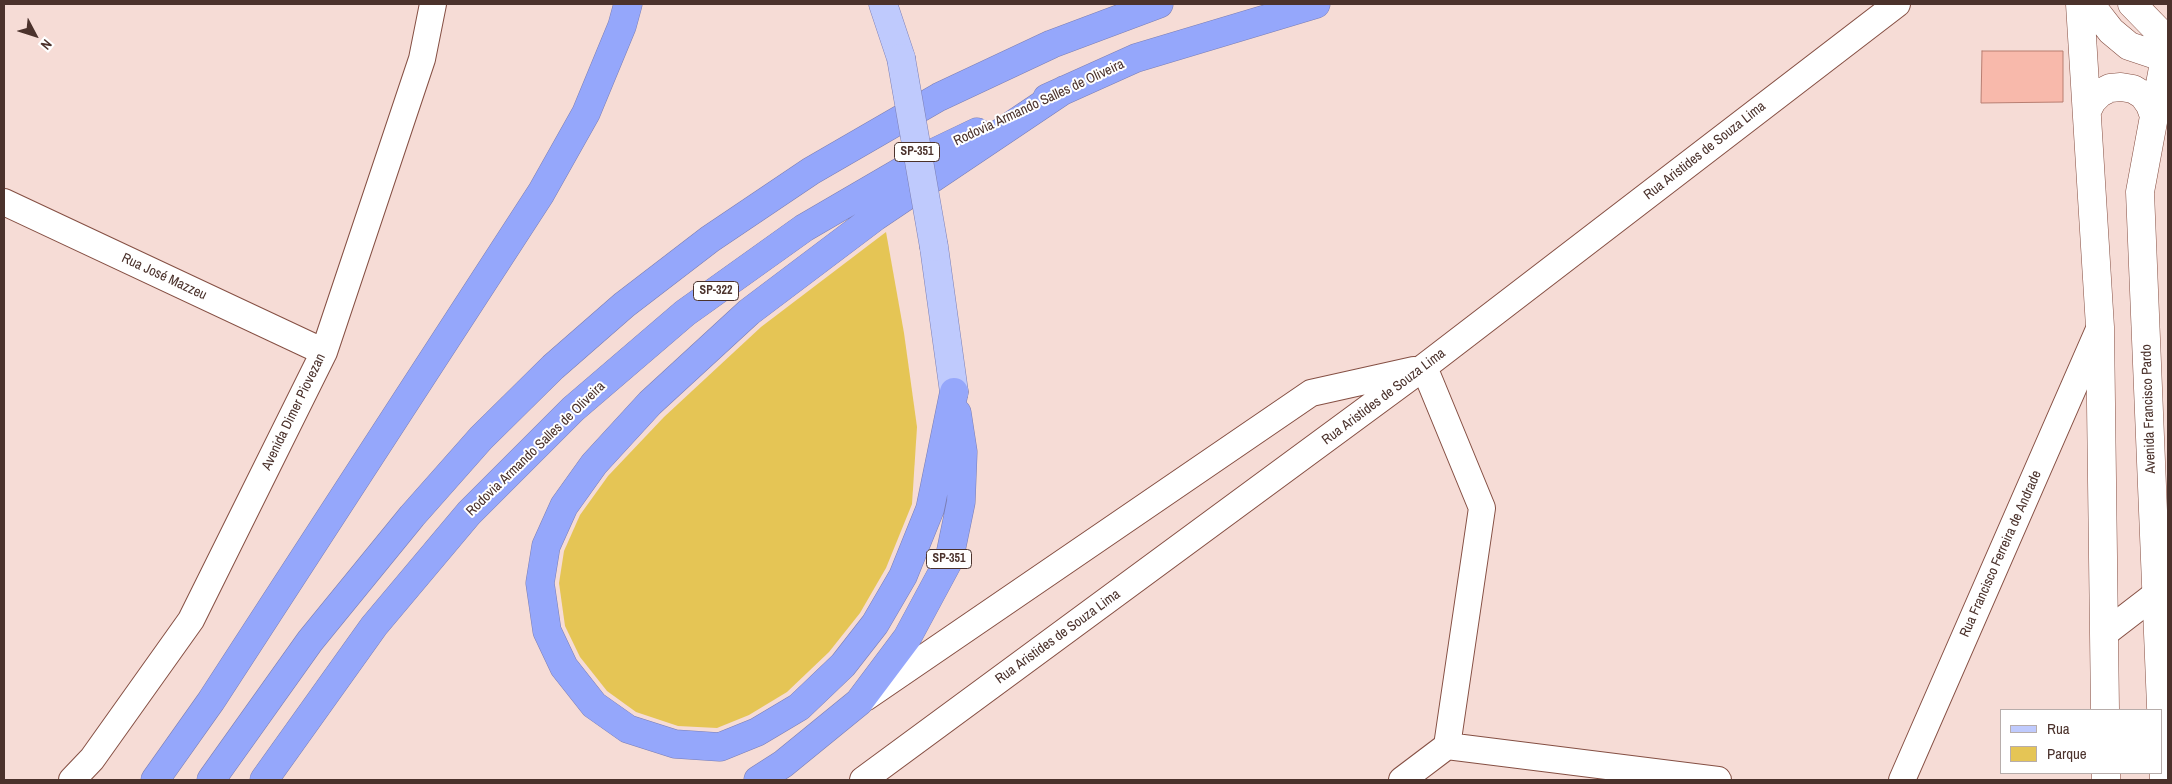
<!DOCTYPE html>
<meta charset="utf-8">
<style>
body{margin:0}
#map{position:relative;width:2172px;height:784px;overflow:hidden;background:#f6dcd6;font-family:"Archivo Narrow",sans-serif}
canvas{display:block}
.frame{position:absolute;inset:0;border:5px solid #4b322c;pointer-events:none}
.legend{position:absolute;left:2000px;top:709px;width:162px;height:65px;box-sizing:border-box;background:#fff;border:1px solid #b7adab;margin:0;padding:6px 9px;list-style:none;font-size:15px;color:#4b322c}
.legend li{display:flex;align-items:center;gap:10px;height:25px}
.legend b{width:25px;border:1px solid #b7adab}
.north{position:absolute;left:10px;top:10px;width:50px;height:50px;-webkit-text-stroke:4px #fff;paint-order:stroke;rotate:130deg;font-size:14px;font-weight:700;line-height:20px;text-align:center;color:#4b322c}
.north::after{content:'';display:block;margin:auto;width:18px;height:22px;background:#4b322c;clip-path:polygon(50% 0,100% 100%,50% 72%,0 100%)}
</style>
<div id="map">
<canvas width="2172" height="784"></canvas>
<div class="frame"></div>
<ul class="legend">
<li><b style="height:6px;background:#bfcafd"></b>Rua</li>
<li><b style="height:14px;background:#e5c555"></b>Parque</li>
</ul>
<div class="north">N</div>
</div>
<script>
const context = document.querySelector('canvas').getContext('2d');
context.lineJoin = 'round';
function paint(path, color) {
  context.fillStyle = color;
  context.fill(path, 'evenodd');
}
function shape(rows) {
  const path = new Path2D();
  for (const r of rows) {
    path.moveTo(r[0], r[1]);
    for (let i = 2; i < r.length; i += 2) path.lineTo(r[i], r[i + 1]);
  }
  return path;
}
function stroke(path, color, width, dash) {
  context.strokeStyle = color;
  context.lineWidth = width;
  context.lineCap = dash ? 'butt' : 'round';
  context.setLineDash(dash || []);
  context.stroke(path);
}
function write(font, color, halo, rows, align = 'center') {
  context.font = font + ' "Archivo Narrow",sans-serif';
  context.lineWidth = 4;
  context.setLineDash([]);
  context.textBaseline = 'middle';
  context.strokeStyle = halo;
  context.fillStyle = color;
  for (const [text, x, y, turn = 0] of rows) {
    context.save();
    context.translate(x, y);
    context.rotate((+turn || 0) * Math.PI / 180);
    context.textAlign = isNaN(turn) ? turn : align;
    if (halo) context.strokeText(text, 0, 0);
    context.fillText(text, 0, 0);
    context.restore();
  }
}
paint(shape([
 [886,232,904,333,917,427,912,504,886,568,860,613,829,652,787,692,749,715,717,728,678,726,636,712,607,691,580,657,565,626,559,583,564,551,580,515,608,476,664,417,761,327]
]), '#e5c555');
const building = shape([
 [1982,51,2063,51,2063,102,1981,103,1982,51]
]);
paint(building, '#f8b9ab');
stroke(building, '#b87e71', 1);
const street = shape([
 [4,202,324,352],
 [2104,634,2156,594,2168,582],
 [865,698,1311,393,1414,370],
 [1447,746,1718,780],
 [72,780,92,759,191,620,324,352,422,59,433,4],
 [863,780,1424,367,1897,4],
 [1402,780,1447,746,1482,508,1424,367],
 [1902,780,2100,327]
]);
const secondary = shape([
 [2080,4,2100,327,2105,710],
 [2090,4,2111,31,2129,46,2165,58],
 [2132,4,2168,41],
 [2087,111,2092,101,2100,93,2110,88,2121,87,2133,89,2143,95,2150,105,2154,116],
 [2106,773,2106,780],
 [2164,780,2140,192,2168,41]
]);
const primary = shape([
 [883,4,901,58],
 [934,247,954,392]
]);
const highway = shape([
 [1047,98,1136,58,1316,4],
 [954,392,930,509,903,576,875,624,843,665,799,707,757,732,720,747,675,744,628,729,594,705,564,667,547,631,540,583,546,546,564,506,594,464,650,403,749,312,875,217,1064,90],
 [155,780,211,701,541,193,586,113,622,26,628,4],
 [211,780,310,641,412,516,481,438,553,367,624,305,710,239,811,171,939,97,1052,44,1159,4],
 [264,780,374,626,469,513,573,409,685,313,804,228,931,154,977,132],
 [758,780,783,764,859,702,907,638,949,560,961,502,963,452,957,413]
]);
stroke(street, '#854f43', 28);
stroke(secondary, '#854f43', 29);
stroke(primary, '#7b7eb3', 29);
stroke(highway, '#7b7eb3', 29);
stroke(street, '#fff', 26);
stroke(secondary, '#fff', 28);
stroke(primary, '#bfcafd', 28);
stroke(highway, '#95a7fb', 28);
const primaryBridge = shape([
 [901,58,934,247]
]);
stroke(primaryBridge, '#7b7eb3', 29, []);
stroke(primaryBridge, '#bfcafd', 28);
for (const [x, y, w] of [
 [917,152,45],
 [716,291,45],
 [949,559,45]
]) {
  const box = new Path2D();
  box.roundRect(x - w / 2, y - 9.5, w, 19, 4);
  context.fillStyle = '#fff';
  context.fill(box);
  stroke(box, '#4b322c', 1);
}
write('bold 12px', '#4b322c', null, [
 ["SP-351",917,152],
 ["SP-322",716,291],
 ["SP-351",949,559]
]);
write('14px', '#4b322c', '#fff', [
 ["Rodovia Armando Salles de Oliveira",1039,103,-25],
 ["Rua Aristides de Souza Lima",1705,151,-38],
 ["Rua José Mazzeu",164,277,25],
 ["Rua Aristides de Souza Lima",1384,397,-37],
 ["Avenida Francisco Pardo",2149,409,-92],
 ["Avenida Dimer Piovezan",294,412,-64],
 ["Rodovia Armando Salles de Oliveira",536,449,-44],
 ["Rua Francisco Ferreira de Andrade",2001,554,-66],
 ["Rua Aristides de Souza Lima",1058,637,-36]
]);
</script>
